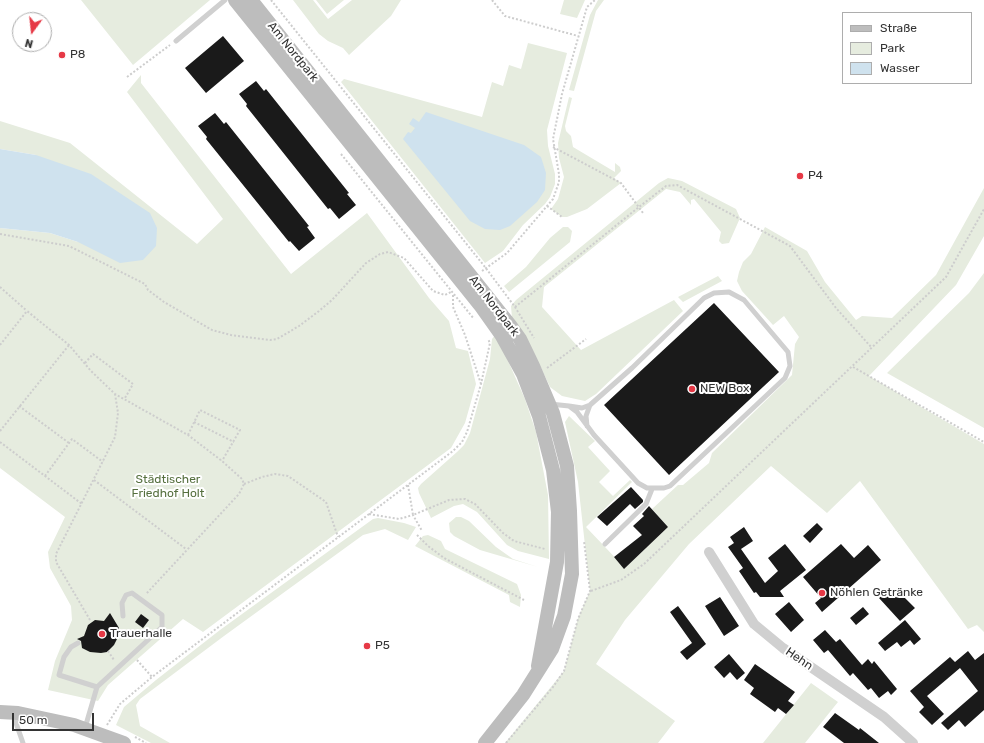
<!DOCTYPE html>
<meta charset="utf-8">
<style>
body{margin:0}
#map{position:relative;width:984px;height:743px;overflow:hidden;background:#fff;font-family:Rubik,sans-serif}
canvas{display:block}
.legend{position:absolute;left:842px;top:12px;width:130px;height:72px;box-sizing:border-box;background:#fff;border:1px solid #adadad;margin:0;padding:5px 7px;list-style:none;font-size:12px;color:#333}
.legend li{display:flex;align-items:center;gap:8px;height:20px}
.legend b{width:20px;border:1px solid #adadad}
.north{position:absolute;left:12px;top:12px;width:40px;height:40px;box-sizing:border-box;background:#fff;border:1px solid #adadad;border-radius:50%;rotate:195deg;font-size:11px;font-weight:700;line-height:16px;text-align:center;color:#333}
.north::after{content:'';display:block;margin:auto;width:14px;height:18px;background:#e63946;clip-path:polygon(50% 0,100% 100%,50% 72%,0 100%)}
.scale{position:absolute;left:12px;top:713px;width:82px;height:18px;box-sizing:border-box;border:2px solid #333;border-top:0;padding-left:5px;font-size:12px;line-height:14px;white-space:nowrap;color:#333;-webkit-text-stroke:3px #fff;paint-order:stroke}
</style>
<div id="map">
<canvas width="984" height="743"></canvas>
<ul class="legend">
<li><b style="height:5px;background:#bdbdbd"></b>Straße</li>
<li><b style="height:11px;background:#e6ecdf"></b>Park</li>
<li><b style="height:11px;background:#cfe2ee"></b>Wasser</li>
</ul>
<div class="north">N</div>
<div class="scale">50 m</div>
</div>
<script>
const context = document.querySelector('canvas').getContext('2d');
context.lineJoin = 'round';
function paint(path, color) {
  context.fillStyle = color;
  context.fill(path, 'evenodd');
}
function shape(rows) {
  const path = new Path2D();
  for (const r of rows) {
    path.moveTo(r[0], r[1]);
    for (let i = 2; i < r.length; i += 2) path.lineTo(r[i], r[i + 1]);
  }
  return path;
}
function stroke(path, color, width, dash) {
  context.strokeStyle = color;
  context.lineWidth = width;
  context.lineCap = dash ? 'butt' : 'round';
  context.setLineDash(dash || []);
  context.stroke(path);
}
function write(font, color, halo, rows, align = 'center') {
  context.font = font + ' Rubik,sans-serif';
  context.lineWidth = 4;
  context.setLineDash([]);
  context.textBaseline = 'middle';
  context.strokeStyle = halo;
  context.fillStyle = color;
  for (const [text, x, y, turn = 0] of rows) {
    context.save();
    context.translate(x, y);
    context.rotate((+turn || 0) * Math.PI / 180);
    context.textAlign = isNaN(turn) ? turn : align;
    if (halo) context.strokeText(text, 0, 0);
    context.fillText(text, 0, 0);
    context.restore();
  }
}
paint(shape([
 [81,0,210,0,133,65],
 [293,0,313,0,328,19,352,0,401,0,391,16,349,55,343,48,328,41,319,34],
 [316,0,344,0,327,14],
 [564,0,585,0,577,18,560,14],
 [598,0,604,0,596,11,574,91,569,90,590,15],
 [528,43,567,53,547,130,548,146,555,174,555,184,550,197,545,204,523,225,503,251,485,263,341,82,344,79,482,117,492,82,503,86,509,65,521,69],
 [141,75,141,83,291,274,367,213,429,298,449,321,456,348,468,351,476,384,465,423,451,448,203,632,183,619,108,685,98,701,48,690,55,661,72,620,71,606,50,568,48,552,65,517,0,468,0,228,50,233,78,242,36,155,0,149,0,121,70,143,197,244,223,219,127,92],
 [569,97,572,98,565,126,566,131,571,136,573,147,615,172,615,163,620,167,621,171,614,178,621,183,587,209,567,217,562,217,551,209,558,199,564,177,559,158,558,143],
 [668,178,682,181,736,209,740,218,729,243,722,244,719,241,721,232,694,199,691,200,691,205,680,192,666,189,544,287,542,307,581,350,674,300,683,311,596,394,585,401,562,396,550,387,537,359,512,318,511,306,516,300,659,183],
 [984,188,984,236,956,285,869,376,984,444,984,632,977,625,968,629,860,481,827,513,771,466,689,544,625,620,596,664,675,721,658,743,505,743,564,671,578,618,590,591,578,482,565,422,569,416,595,441,588,447,610,471,599,482,613,496,630,480,632,482,586,527,625,568,668,527,652,509,678,485,683,485,709,463,712,453,792,375,795,344,799,337,784,316,773,325,742,291,737,281,739,272,743,262,751,254,765,227,807,251,825,282,856,320,862,316,892,318,936,275],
 [563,227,568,227,572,231,570,242,509,292,504,286,526,267,550,238],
 [984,273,984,428,887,373,969,293],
 [718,276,722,281,683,302,678,297],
 [496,334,525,399,536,432,548,495,549,559,518,551,507,545,477,512,463,504,454,506,431,518,419,493,418,488,421,484,457,452,464,445,470,433,490,359,492,339],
 [456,517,461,517,469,521,496,547,513,559,538,567,480,550,454,536,450,532,449,523],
 [378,518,404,523,416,527,408,540,385,529,363,535,224,636,140,699,136,705,140,726,170,743,151,743,116,725,124,707,156,680,220,630,373,519],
 [428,535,441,541,445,549,517,584,521,595,520,607,510,602,509,595,415,546,423,536],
 [811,683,838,702,805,743,763,743]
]), '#e6ecdf');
paint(shape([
 [426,112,524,145,541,157,546,173,545,190,537,202,510,226,500,230,485,229,470,221,403,139,408,132,411,133,415,128,409,124,413,118,419,122],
 [0,149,36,155,91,174,150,213,157,228,156,246,143,260,120,263,78,242,50,233,0,228]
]), '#cfe2ee');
paint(shape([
 [223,36,244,61,206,93,185,68],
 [256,81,264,91,266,89,349,193,347,194,356,205,339,219,330,208,328,209,246,106,247,104,239,94],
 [215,113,224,124,226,122,309,226,307,227,315,238,299,251,290,241,289,242,206,139,207,137,198,126],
 [714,303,779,372,669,475,604,405],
 [631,487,643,500,643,502,635,509,630,504,607,526,597,517],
 [649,506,668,527,624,569,614,557,642,535,633,526,644,516,642,514],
 [817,523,823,529,810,543,803,536],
 [744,527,753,541,741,549,765,583,778,571,768,558,785,544,806,570,780,591,784,597,760,597,756,592,754,593,739,571,743,568,728,547,734,543,730,537],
 [841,544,854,558,868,545,881,560,822,612,815,603,821,598,803,577],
 [888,590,894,598,900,593,915,608,900,621,879,598],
 [720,597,739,626,724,636,705,606],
 [789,602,804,620,791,632,775,614],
 [678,606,706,644,687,660,680,652,692,643,670,612],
 [863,607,869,614,856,625,850,618],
 [110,613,119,628,118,637,114,645,107,652,101,653,90,652,82,648,81,641,77,639,84,636,88,625,95,620,104,621],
 [141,614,149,620,143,628,135,622],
 [905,620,921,639,914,645,910,640,901,647,897,642,885,651,878,643],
 [825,630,836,642,840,639,862,665,868,659,872,664,874,661,897,689,891,695,888,691,879,698,871,688,868,690,853,673,850,676,828,650,824,653,813,640],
 [968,651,975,660,984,653,984,710,965,727,959,720,948,730,941,723,978,691,960,668,927,696,944,714,932,725,919,712,924,707,910,691,950,657,955,662],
 [729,654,745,673,737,680,730,672,724,678,714,667],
 [755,664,795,692,788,701,794,705,786,714,778,708,775,712,750,694,754,688,744,680],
 [835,713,859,730,860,728,879,743,844,743,823,727]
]), '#1a1a1a');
stroke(shape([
 [271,0,485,267,515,307,534,338],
 [492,0,505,16,578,36],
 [127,77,170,45],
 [553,147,621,183,643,213],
 [341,154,474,319],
 [547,206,562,217],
 [0,234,69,246,145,284,148,290,164,302,212,330,231,335,270,340,277,339,299,326,319,311,332,300,366,263,380,254,388,252,404,258,433,291,445,295,451,292],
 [482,271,507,253,553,199,559,182,559,174,553,139,562,94,587,7,595,0],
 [0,287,27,311],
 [453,295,453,307,465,335,481,384],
 [515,307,639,207,666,186,677,185,790,246,836,308,872,348],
 [0,345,27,311,69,345,91,371,115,394,188,435,222,461,242,479,244,484,239,494,146,594],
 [85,363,93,354,133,384,125,398],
 [853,367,984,442],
 [547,368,586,339],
 [19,406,69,443],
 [194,422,234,442],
 [0,431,69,345],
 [188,435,200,410,240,430,222,461],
 [0,442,82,504],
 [45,476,72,439,103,462],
 [94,480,186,549],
 [244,484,262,477,275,474,288,476,326,502,338,537],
 [408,485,413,515,449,500,465,499,475,504,503,533,514,541,545,549],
 [369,514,399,519,413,515,422,531],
 [417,535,428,546,444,558,524,600],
 [591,591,621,580,644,564,946,277,984,209],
 [90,620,56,562,56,554,115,437,118,413,115,394],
 [108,651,114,660],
 [137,660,152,677],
 [107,725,120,704,152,677,453,451,462,442,467,432,481,384,490,343,488,339],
 [135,737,146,743],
 [506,743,553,687,564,671,578,619,590,591,584,541]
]), '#cdcdcd', 2, [2, 2]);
stroke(shape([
 [176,41,225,0],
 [550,404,569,406,577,412,594,435,638,483,647,488,664,488,670,486,785,378,790,366,788,352,744,300,729,292,714,293,704,298,632,368,590,405,582,408,569,406],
 [587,426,586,416,590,405],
 [605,544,646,504,652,489],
 [78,643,71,647,64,657,59,675,97,687],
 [18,714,16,723,23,743],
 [85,728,97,687,162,627,162,615,132,593,126,595,122,603,123,616]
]), '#d0d0d0', 5);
stroke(shape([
 [709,552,754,624,783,648,884,717,913,743]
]), '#d0d0d0', 10);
stroke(shape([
 [235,0,480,305,502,336,523,374,539,416,553,470,558,512,557,562,538,666],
 [251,0,510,325,520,339,533,366,553,413,567,466,570,511,572,574,564,616,552,649,523,695,485,743],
 [0,712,18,713,74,725,124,743]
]), '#bdbdbd', 14);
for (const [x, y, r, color] of [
 [62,55,4,"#e63946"],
 [800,176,4,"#e63946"],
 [692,389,4,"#e63946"],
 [822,593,4,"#e63946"],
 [102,634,4,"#e63946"],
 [367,646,4,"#e63946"]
]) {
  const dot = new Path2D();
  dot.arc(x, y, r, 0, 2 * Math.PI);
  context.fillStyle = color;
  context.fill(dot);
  stroke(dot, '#fff', 1.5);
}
write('12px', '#333', '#fff', [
 ["Am Nordpark",293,52,51],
 ["Am Nordpark",494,306,52],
 ["Hehn",799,659,34]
]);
write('12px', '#333', '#fff', [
 ["P8",70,55],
 ["P4",808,176],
 ["NEW Box",700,389],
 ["Nöhlen Getränke",830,593],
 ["Trauerhalle",110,634],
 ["P5",375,646]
], 'left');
write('12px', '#56703f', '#fff', [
 ["Städtischer",168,480],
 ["Friedhof Holt",168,494]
]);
</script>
